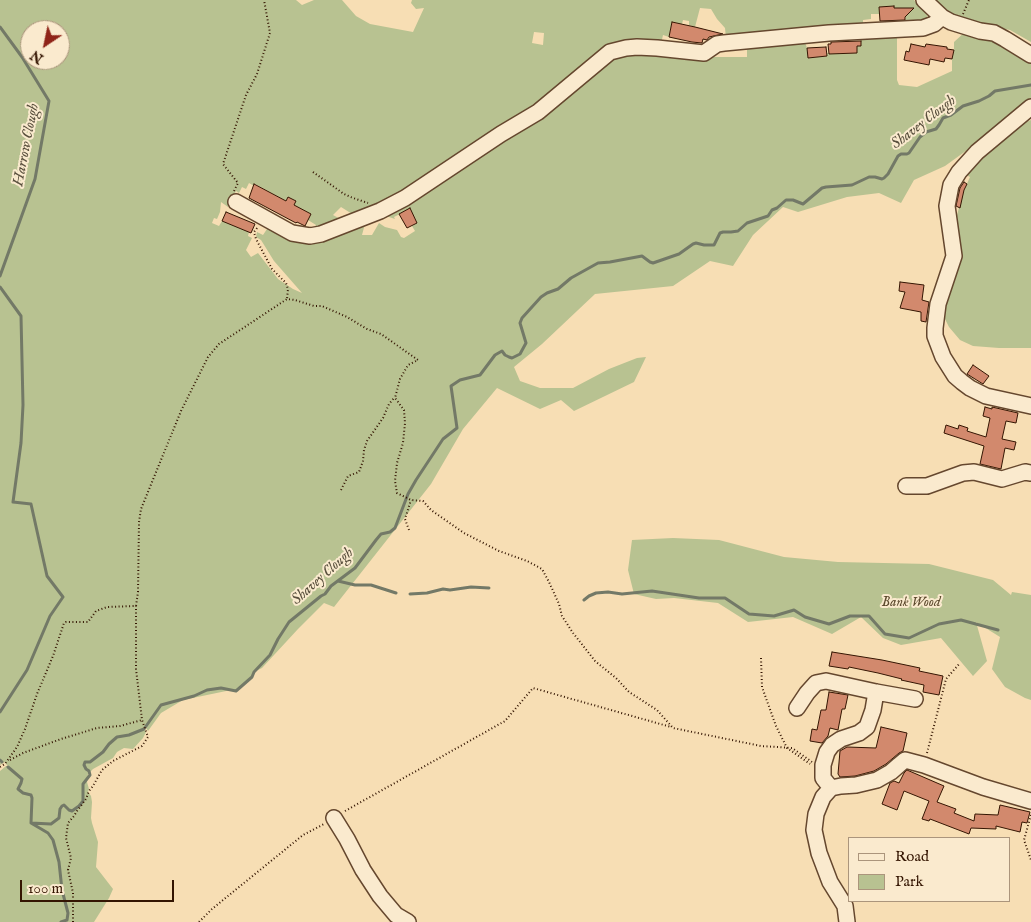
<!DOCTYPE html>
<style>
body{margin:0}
#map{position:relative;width:1031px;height:922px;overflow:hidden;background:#f7deb4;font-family:"IM FELL English",serif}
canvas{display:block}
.legend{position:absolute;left:848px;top:837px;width:162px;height:65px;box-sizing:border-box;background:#faeace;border:1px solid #ab957c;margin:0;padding:6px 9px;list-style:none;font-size:15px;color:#341502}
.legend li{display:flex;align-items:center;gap:10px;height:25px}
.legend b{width:25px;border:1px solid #ab957c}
.north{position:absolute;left:20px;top:20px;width:50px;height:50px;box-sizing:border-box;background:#faeace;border:1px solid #ab957c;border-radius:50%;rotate:214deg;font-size:14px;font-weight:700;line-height:20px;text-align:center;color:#341502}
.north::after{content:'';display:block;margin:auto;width:18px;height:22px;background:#8f2418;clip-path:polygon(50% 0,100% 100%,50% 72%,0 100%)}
.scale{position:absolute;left:20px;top:880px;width:154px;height:22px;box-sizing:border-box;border:2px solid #341502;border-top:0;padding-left:6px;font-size:15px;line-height:18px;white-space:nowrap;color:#341502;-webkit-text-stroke:4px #faeace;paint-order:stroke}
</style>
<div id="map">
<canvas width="1031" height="922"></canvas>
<ul class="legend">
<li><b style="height:6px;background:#faeace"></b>Road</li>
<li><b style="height:14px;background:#b8c291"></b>Park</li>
</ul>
<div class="north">N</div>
<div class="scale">100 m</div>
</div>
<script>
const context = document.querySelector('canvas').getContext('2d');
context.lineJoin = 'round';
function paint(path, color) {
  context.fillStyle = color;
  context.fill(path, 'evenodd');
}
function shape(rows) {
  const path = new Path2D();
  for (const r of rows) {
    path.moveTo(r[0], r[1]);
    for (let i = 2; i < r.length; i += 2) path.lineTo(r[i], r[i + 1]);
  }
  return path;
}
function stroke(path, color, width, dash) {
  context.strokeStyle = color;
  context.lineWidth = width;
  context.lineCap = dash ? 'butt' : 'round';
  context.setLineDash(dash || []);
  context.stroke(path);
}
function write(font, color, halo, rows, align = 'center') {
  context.font = font + ' "IM FELL English",serif';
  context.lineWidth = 4;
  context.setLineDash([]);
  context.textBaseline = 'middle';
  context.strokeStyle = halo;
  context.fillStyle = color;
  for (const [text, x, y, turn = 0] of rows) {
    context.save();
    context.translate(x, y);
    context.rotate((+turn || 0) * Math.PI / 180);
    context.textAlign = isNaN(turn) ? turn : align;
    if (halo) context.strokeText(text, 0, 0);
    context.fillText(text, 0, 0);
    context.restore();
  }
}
paint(shape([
 [0,0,296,0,302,5,314,0,342,0,356,16,370,24,413,32,424,8,416,9,411,3,412,0,914,0,927,15,928,23,906,25,905,12,899,12,899,8,894,8,893,6,879,7,879,14,871,14,871,19,863,20,863,27,764,34,763,32,758,33,757,35,726,38,725,28,717,19,711,9,700,8,695,27,689,25,689,21,683,20,682,24,672,22,669,37,663,35,661,44,639,42,609,51,600,57,526,117,507,128,392,203,357,217,341,207,333,215,344,221,328,229,318,232,312,232,316,225,308,220,311,214,294,205,296,201,288,197,286,201,255,184,254,186,249,183,246,189,242,187,239,193,236,191,228,207,221,202,220,212,217,219,214,218,212,223,219,226,222,221,249,232,248,236,252,238,246,250,251,257,258,253,278,279,293,289,302,293,274,261,261,240,256,237,257,232,263,235,269,226,271,225,297,239,313,239,326,236,362,220,366,220,362,235,372,235,379,223,385,227,397,230,401,237,404,238,415,231,412,226,417,223,410,209,394,217,395,219,383,215,415,195,534,117,607,58,627,51,638,50,704,57,747,57,747,43,804,39,807,48,808,58,827,56,827,53,839,52,839,54,857,53,857,46,861,46,861,36,874,36,874,34,897,34,897,80,899,85,917,87,952,71,952,59,954,50,954,42,966,31,1024,48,1010,39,1011,38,1031,49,1031,104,945,166,914,180,901,203,879,193,847,197,798,212,783,207,753,235,733,266,710,261,673,286,595,294,542,344,514,367,520,381,540,388,573,388,609,369,637,358,646,357,634,382,574,411,561,400,540,409,497,388,463,429,431,484,334,607,324,603,298,629,262,668,254,672,252,677,236,691,231,690,183,700,161,713,148,731,145,726,144,726,146,732,143,738,133,749,124,748,117,752,113,758,93,769,88,774,87,782,89,789,88,792,91,796,92,802,91,818,92,823,98,842,96,867,113,889,109,898,94,922,0,922,0,771,6,766,8,766,4,762,0,765],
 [30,30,60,30,60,60,30,60],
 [534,32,544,33,543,45,532,43],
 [935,0,1031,0,1031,42,1010,30,985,25,954,16],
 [1031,120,1031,348,999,348,973,346,960,340,949,327,942,313,949,291,960,263,961,255,955,222,964,190,970,177,963,173,1021,124],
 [673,538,719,540,784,557,838,562,929,564,993,580,1011,595,1012,592,1031,595,1031,700,1025,698,1005,687,992,669,1000,637,976,622,987,661,973,676,941,638,901,645,883,638,861,617,832,634,793,617,748,622,718,603,674,598,656,599,634,594,628,570,632,540]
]), '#b8c291');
stroke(shape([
 [0,27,22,57,49,101,35,179,0,276],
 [0,287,21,316,23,405,21,443,13,502,31,504,47,576,63,597,50,616,27,670,0,712],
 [338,581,355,585,371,585,396,593],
 [410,594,427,593,443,589,450,590,471,587,489,588],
 [584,600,589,596,596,593,608,592,622,594,652,591,699,598,725,598,749,614,774,616,794,610,805,617,829,624,850,616,869,616,885,634,909,638,939,624,961,620,998,630],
 [0,760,2,762],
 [8,767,22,779,21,783,18,789,23,793,31,795,32,798,31,823,48,833,53,840,59,862,62,890,68,913,67,920,61,922],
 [31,823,51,824,59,818,60,809,62,806,64,805,69,810,72,811,79,806,83,801,83,784,90,775,89,771,86,769,84,765,85,762,90,762,103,752,109,744,117,737,129,735,144,729,161,705,194,696,207,690,221,688,236,691,252,677,254,672,270,655,278,639,289,622,321,596,325,594,331,586,355,568,376,540,381,534,390,532,395,528,408,494,416,480,443,439,457,428,451,386,460,380,480,375,495,355,502,351,505,355,509,357,512,358,520,354,526,343,520,323,522,318,541,297,547,293,558,289,571,278,598,263,610,262,642,256,650,262,653,263,679,254,693,244,696,243,704,245,714,245,720,233,723,232,731,232,738,231,747,223,768,216,772,210,777,208,786,200,793,200,803,204,822,188,826,187,852,185,869,177,875,177,882,179,884,178,888,174,898,156,901,154,907,154,909,153,920,137,926,132,936,129,939,125,943,118,951,115,963,106,979,101,989,96,995,91,1031,85]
]), '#737967', 3);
const building = shape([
 [894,6,894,8,914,8,905,17,905,20,880,21,879,7,894,6],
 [672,22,695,27,723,34,709,37,707,40,703,39,702,43,692,42,669,37,672,22],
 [861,41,861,46,857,46,857,53,829,54,828,44,831,44,831,42,861,41],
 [911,44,925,47,926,44,947,47,947,49,954,50,952,59,945,58,944,62,930,59,929,65,904,60,906,51,909,52,911,44],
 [826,47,827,56,808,58,807,48,826,47],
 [964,182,967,184,964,190,960,208,956,206,960,188,964,182],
 [254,184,286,201,288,197,296,201,294,205,311,214,305,226,297,222,296,223,249,198,254,184],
 [410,208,417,223,407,228,399,214,410,208],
 [226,212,255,224,251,233,222,221,226,212],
 [900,282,924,285,922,300,929,302,926,322,921,321,921,312,900,308,905,292,899,291,900,282],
 [973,365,989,376,983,384,967,374,973,365],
 [985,407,992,409,992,407,1018,413,1016,423,1006,421,1002,439,1016,442,1014,450,1005,448,1001,469,980,464,984,446,944,433,946,425,958,429,959,425,968,428,967,431,986,437,990,418,983,416,985,407],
 [832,652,882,660,920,668,919,671,943,676,939,695,923,692,924,685,901,680,902,679,878,673,849,667,848,669,829,666,832,652],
 [829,692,848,695,845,709,842,709,838,730,830,728,828,736,822,743,810,741,812,729,817,730,821,710,826,710,829,692],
 [881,727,907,733,903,751,899,753,886,764,874,771,855,776,840,777,838,774,840,751,847,747,876,748,881,727],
 [907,770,944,786,937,802,956,809,954,813,974,821,975,814,998,815,1000,805,1030,812,1027,823,1022,822,1020,832,996,826,996,829,971,828,969,834,930,819,929,821,922,819,929,801,904,791,897,810,882,804,890,783,894,781,899,783,904,773,907,770]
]);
paint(building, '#d2896d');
stroke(building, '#341502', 1);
const minor = shape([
 [924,0,942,17,951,22,980,31,994,33,1005,39,1031,55],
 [1031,107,977,152,959,172,951,185,947,206,954,256,938,304,935,328,935,336,943,357,955,376,962,382,970,388,986,396,1031,406],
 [236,202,292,233,310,236,321,234,380,211,405,198,501,134,538,112,610,52,626,48,637,47,657,48,704,53,717,44,724,43,829,33,923,28,934,24,942,17],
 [906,486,927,486,963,473,974,472,1002,479,1025,472,1031,473],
 [797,708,807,693,816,683,826,681,876,692,915,699],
 [831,788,823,778,823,765,827,752,832,745,841,739,859,733,867,727,873,710,876,692],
 [334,818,347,839,363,870,380,896,396,915,408,922],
 [847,922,845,906,830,882,819,853,814,830,816,814,823,797,831,788,841,786,856,785,877,780,891,772,899,765,905,760,924,765,983,787,1031,801]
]);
stroke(minor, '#65472e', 18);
stroke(shape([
 [963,14,969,0],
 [313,172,344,194,353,198,368,203],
 [234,191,238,183,223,164,246,95,257,74,270,33,264,0],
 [257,228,254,232,256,239,272,269,286,283,288,289,287,299],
 [341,490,348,476,359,472,363,461,364,450,367,441,383,418,389,404,394,398],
 [409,530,405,519,411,500],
 [761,658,762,687,776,726,787,748,810,764],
 [927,753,946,679,960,663],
 [10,760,23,753,61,739,97,728,120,726,142,720],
 [0,767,5,764,17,747,25,729,37,694,53,656,64,623,66,622,88,622,96,611,107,607,136,606,138,592,139,522,141,509,181,411,208,357,219,344,287,299,295,300,314,306,322,306,347,317,367,329,381,334,418,360,408,365,400,379,395,398,404,410,405,423,403,443,397,463,395,481,397,493,411,500,423,501,431,510,464,533,499,551,527,561,542,569,549,582,559,604,562,616,573,633,595,661,616,678,629,692,657,710,673,728,761,746,792,748,812,762],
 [345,811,505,721,533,688,671,727],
 [1031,815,1024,840,1031,860],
 [73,922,73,893,68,870,71,858,66,838,68,823,74,816,77,811,86,799,89,791,93,786,102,770,113,761,142,746,148,737,142,720,136,669,136,606],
 [199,922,212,909,303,835,324,824]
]), '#341502', 2, [1, 2.5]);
stroke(minor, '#faeace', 15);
write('italic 14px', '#5c492d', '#faeace', [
 ["Bank Wood",911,603]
]);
write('italic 15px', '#594f3d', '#faeace', [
 ["Shavey Clough",924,123,-38],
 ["Harrow Clough",27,145,-79],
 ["Shavey Clough",323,577,-42]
]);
</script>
